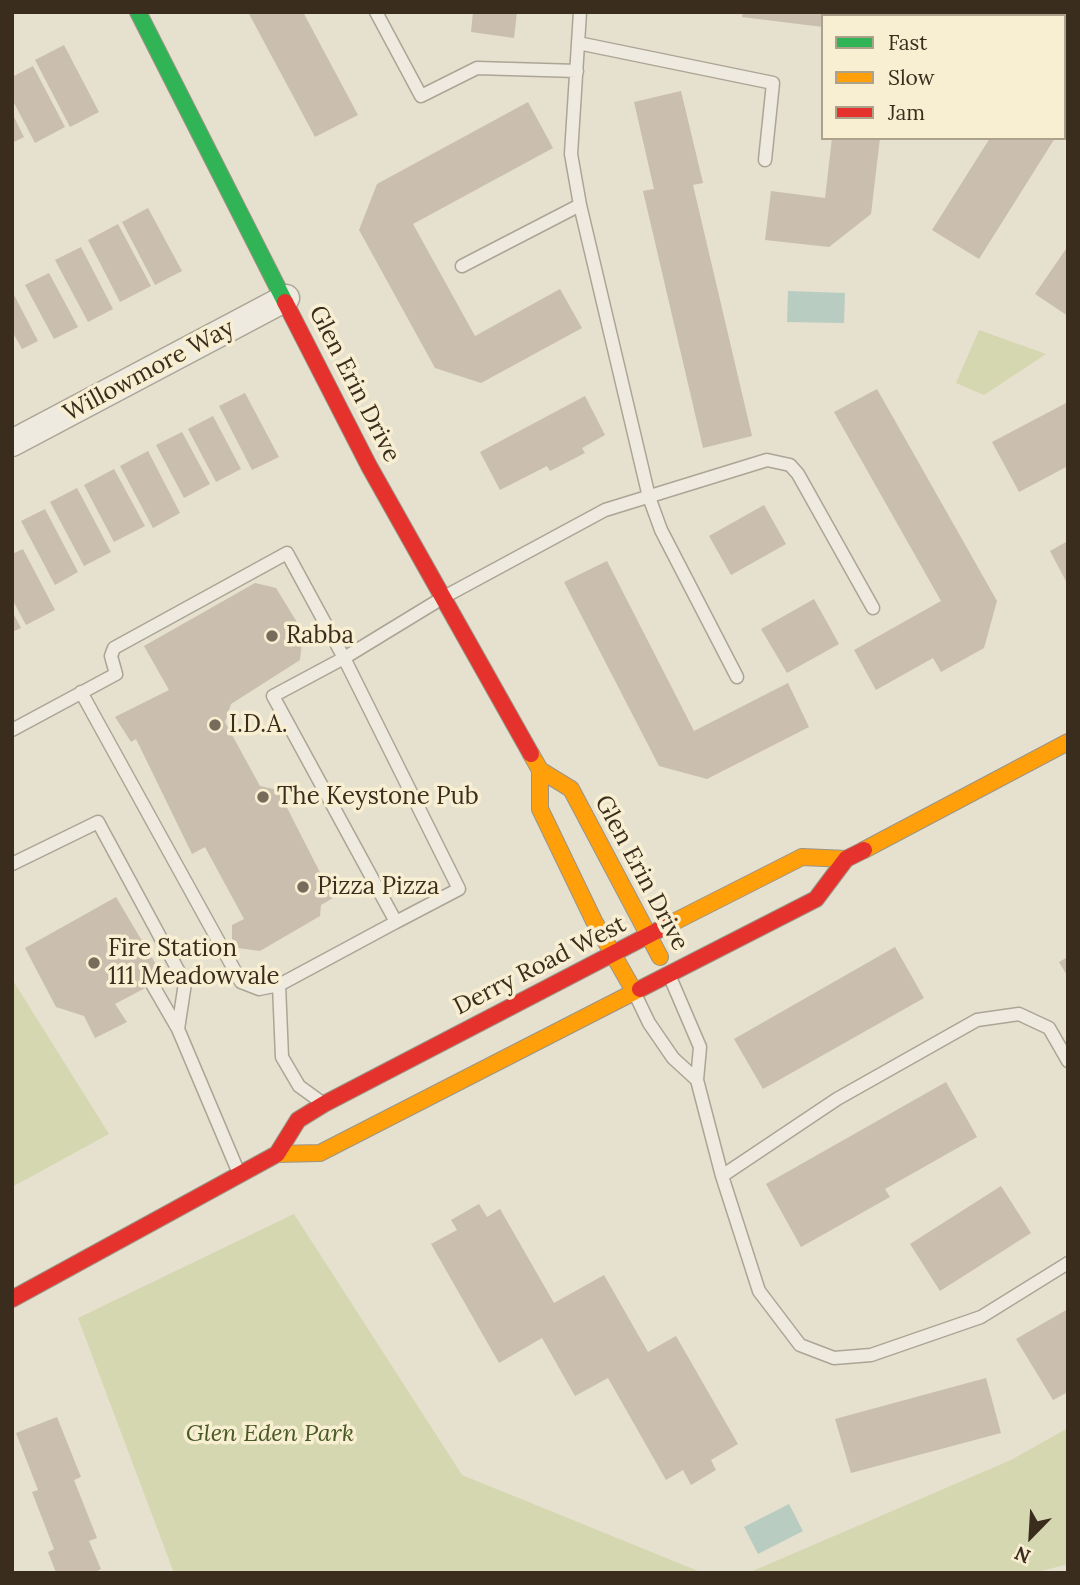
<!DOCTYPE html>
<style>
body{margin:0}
#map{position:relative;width:1080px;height:1585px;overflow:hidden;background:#e6e0ce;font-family:Lora,serif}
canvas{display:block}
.frame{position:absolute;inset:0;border:14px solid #3b2d1d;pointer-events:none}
.legend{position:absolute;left:821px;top:14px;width:245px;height:126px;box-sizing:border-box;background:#f8efd3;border:2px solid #aca18a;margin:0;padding:9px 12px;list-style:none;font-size:21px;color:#3b2d1d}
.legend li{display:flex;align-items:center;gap:14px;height:35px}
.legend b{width:35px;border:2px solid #aca18a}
.north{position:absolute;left:996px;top:1501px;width:70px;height:70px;-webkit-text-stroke:5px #f8efd3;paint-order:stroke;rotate:204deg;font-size:19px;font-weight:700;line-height:28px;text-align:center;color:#3b2d1d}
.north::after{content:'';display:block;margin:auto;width:24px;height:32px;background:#3b2d1d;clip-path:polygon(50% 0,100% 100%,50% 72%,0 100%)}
</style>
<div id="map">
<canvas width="1080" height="1585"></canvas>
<div class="frame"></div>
<ul class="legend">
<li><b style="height:9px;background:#30b455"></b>Fast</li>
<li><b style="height:9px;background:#ff9f0a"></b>Slow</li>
<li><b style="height:9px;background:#e5322d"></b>Jam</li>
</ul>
<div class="north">N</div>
</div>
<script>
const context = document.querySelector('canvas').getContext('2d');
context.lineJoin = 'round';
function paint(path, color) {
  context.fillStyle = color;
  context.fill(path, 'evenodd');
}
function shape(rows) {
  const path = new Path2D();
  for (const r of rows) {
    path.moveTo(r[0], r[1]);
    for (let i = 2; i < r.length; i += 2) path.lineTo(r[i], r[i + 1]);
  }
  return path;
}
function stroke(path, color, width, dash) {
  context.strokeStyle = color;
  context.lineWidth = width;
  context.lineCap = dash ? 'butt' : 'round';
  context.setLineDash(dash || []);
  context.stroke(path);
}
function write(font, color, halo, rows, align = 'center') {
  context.font = font + ' Lora,serif';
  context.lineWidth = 7;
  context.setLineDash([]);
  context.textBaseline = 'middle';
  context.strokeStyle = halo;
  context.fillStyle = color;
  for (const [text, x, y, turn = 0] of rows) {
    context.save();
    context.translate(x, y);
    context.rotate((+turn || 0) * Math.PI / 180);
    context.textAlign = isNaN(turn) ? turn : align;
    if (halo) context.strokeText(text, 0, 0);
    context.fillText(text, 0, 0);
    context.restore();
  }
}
paint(shape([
 [979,330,1046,354,984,395,956,383],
 [12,979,109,1134,12,1187],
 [294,1214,462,1475,703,1573,174,1573,78,1318],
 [1068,1428,1068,1564,1034,1573,748,1573,1011,1460]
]), '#d4d7af');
paint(shape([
 [788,291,845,293,844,323,787,322],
 [789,1504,803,1531,758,1554,744,1527]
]), '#b8ccc1');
paint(shape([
 [248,12,303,12,358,115,315,137],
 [473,12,517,12,514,38,471,32],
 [743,12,880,12,883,16,823,16,823,27,742,17],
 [64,45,99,112,70,127,35,60],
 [1064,56,1068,58,1068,117,1064,123],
 [33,66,65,127,35,143,12,99,12,77],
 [681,91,703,183,693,185,752,436,703,448,643,191,654,189,634,102],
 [528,102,553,148,413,224,475,336,560,289,582,328,481,383,435,368,359,230,377,184],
 [12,113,24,137,12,143],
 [832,138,880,138,871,214,829,247,765,240,771,191,825,198],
 [990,138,1055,138,979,259,932,230],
 [148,208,182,271,155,285,122,222],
 [118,224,151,286,120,302,88,240],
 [1068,246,1068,316,1035,294],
 [81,247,113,309,88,322,55,260],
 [49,273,78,327,54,339,25,285],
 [12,291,38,341,22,349,12,331],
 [877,389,997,601,984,648,941,672,933,658,876,690,854,650,941,601,834,412],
 [245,393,279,457,252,470,219,406],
 [585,396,605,435,582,448,585,453,550,471,547,466,500,490,480,452],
 [1068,402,1068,466,1019,492,992,442],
 [213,416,241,469,216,482,188,429],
 [182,432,210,484,184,498,156,445],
 [148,451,180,513,153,528,120,466],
 [114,469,145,526,114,542,84,485],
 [77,488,111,552,84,566,50,502],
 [764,505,786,544,731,575,709,536],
 [45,509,78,572,55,585,21,521],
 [1068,541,1068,585,1050,551],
 [23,549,55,610,26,625,12,599,12,554],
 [607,561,694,731,788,683,809,727,707,779,659,766,564,582],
 [255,583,276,588,303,632,300,660,231,704,225,722,260,786,278,790,333,898,321,905,320,916,260,951,238,948,232,940,232,925,244,919,205,847,192,854,136,739,131,742,115,717,169,690,144,646],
 [814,599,839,644,787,673,761,629],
 [12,611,21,628,12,632],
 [116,897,164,978,115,1004,127,1022,95,1038,84,1016,56,1007,25,948],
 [895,947,924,998,763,1089,734,1039],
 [1068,957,1068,977,1059,962],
 [946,1082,977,1137,885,1189,890,1197,801,1247,766,1184],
 [1001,1186,1031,1233,940,1291,910,1244],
 [479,1204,487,1217,500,1209,554,1303,604,1275,648,1352,676,1336,738,1444,711,1460,716,1470,691,1485,683,1470,666,1480,608,1378,575,1396,542,1338,499,1363,431,1244,457,1230,451,1220],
 [1068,1309,1068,1392,1053,1400,1016,1339],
 [986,1378,1001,1433,851,1473,835,1419],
 [57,1417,81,1477,74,1480,97,1538,89,1541,101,1569,93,1573,56,1573,48,1552,54,1549,32,1492,38,1490,16,1433]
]), '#cabeae');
const lane = shape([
 [376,12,421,96,477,68,577,71],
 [580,12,571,154,580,205,649,497,661,530,737,677],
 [578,43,773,83,765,160],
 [462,266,580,205],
 [81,692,241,982,259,989,279,985,396,922,273,696,344,658,459,889,396,922],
 [12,730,116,674,111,656,114,648,287,553,344,658,444,597,605,510,767,460,790,465,798,474,873,608],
 [12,864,98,822,185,983,178,1029,238,1171],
 [670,977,700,1047,697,1080,722,1176,759,1291,800,1345,834,1358,871,1355,981,1317,1068,1263],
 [152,984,178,1029],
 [279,985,282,1057,299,1086,321,1102],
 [636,996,649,1023,673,1058,697,1080],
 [722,1176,837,1099,977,1020,1019,1014,1049,1028,1068,1061]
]);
const street = shape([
 [12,443,286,298]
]);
const fast = shape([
 [138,12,285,302]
]);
const slow = shape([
 [531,754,540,770,540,809,594,921,634,991],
 [540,770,571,789,660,957],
 [864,850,1068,742],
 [668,925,802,857,846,859],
 [277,1154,320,1153,640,989]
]);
const jam = shape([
 [285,302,369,466,531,754],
 [640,989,816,899,846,859,864,850],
 [277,1154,298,1120,324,1104,668,925],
 [12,1299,277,1154]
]);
stroke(lane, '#aba596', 15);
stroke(street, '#aba596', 29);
stroke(fast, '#9b9486', 18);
stroke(slow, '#9b9486', 18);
stroke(jam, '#9b9486', 18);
stroke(lane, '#eeeadf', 12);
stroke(street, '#eeeadf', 26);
stroke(fast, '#30b455', 16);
stroke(slow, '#ff9f0a', 16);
stroke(jam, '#e5322d', 16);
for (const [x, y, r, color] of [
 [272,636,7,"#776c5b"],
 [215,725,7,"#776c5b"],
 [263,797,7,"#776c5b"],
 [303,887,7,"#776c5b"],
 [94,963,7,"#776c5b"]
]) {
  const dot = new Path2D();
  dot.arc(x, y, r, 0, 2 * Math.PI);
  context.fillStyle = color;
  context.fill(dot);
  stroke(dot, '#f8efd3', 2.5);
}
write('24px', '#3b2d1d', '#f8efd3', [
 ["Willowmore Way",149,371,-28],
 ["Glen Erin Drive",354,384,63],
 ["Glen Erin Drive",641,873,62],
 ["Derry Road West",540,966,-27]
]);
write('24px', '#3b2d1d', '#f8efd3', [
 ["Rabba",286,636],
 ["I.D.A.",229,725],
 ["The Keystone Pub",277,797],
 ["Pizza Pizza",317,887],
 ["Fire Station",108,949],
 ["111 Meadowvale",108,977]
], 'left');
write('italic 24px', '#485923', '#f8efd3', [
 ["Glen Eden Park",270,1434]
]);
</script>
